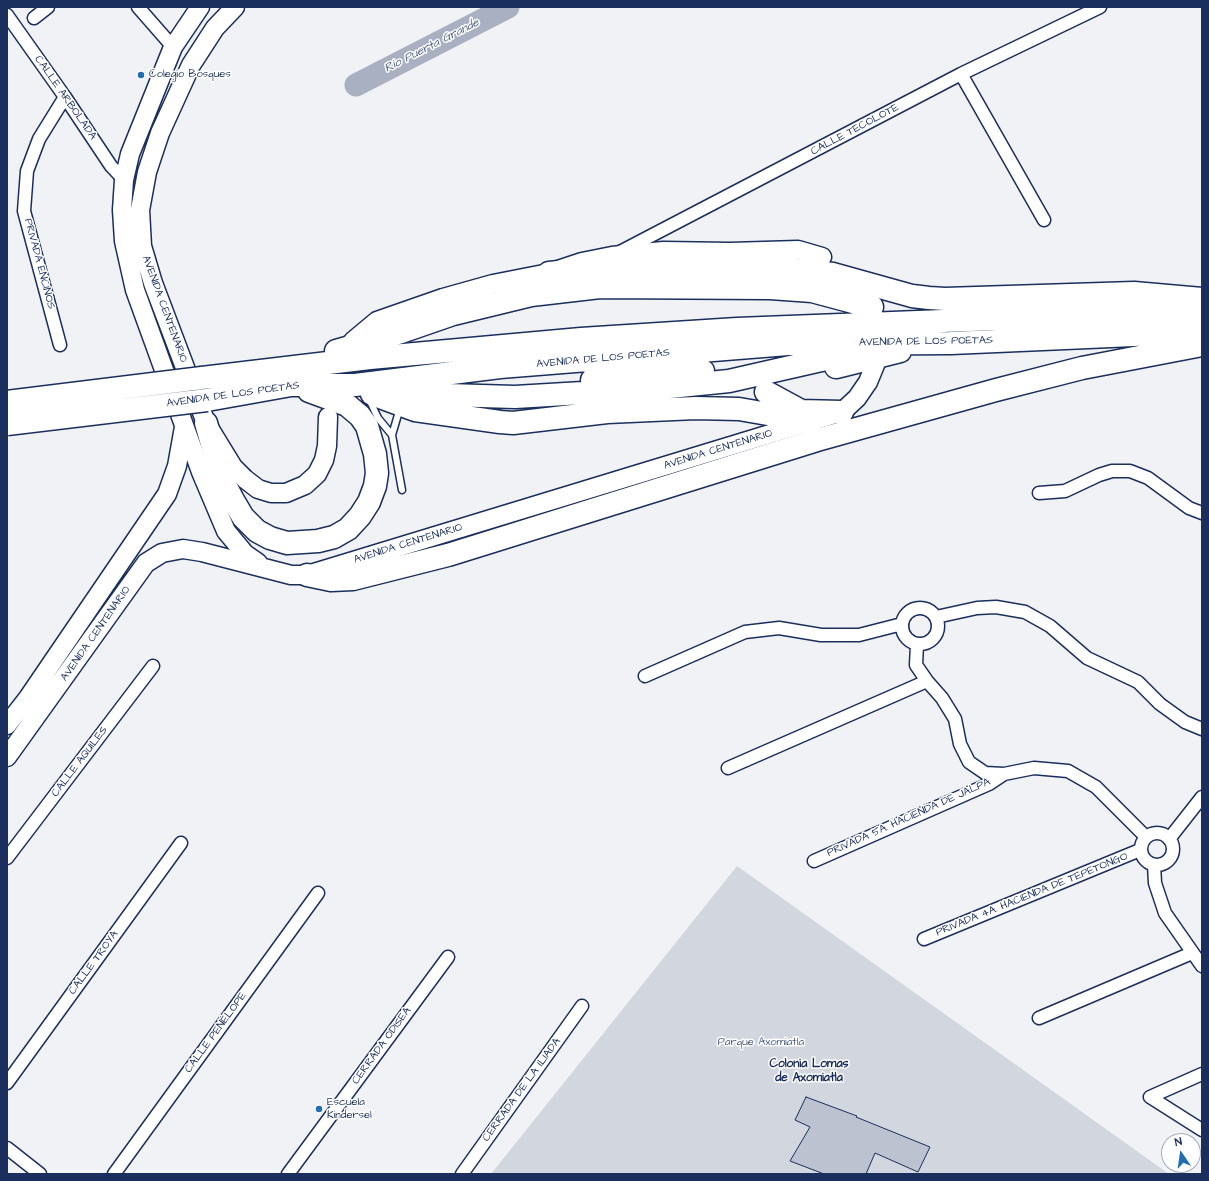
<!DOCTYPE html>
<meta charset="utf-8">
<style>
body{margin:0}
#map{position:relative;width:1209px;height:1181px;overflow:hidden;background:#f1f2f5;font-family:"Architects Daughter",sans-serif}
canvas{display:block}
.frame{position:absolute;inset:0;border:8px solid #1b2f5e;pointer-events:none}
.north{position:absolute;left:1161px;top:1133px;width:40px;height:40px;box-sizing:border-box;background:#fff;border:1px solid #a4acbf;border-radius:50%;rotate:347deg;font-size:11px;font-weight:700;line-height:16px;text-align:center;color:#1b2f5e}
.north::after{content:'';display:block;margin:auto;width:14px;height:18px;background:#1f6fb2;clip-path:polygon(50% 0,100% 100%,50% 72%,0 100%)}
</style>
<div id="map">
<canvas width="1209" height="1181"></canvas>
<div class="frame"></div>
<div class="north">N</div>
</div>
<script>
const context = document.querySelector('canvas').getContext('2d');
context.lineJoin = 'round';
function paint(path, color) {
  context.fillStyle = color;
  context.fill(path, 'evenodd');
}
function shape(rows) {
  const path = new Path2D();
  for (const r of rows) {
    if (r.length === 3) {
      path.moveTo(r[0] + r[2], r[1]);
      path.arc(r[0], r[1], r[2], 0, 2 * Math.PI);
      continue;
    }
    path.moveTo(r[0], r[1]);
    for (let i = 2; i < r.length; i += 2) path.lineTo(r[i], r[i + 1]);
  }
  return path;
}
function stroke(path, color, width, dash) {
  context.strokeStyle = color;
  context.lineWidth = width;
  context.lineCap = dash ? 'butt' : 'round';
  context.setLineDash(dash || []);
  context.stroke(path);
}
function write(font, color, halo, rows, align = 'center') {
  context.font = font + ' "Architects Daughter",sans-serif';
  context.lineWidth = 3;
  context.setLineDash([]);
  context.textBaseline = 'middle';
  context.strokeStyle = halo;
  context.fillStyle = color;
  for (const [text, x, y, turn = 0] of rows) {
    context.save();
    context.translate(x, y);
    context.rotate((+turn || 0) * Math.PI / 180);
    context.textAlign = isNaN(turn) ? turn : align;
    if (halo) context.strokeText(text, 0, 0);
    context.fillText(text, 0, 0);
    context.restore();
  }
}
paint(shape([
 [737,866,1169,1174,491,1174]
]), '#d2d6df');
stroke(shape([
 [356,85,508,7]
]), '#a8b0c2', 23);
const building = shape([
 [806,1097,857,1116,856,1117,930,1147,918,1172,875,1153,866,1174,824,1174,790,1161,810,1127,795,1120,806,1097]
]);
paint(building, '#bcc2d0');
stroke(building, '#1b2f5e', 1);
const lane = shape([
 [369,399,378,418,392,435,402,490],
 [392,435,400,408]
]);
const street = shape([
 [138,7,173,47],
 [7,15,65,97,111,166,124,180],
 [34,18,48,7],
 [961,74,1044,220],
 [620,252,961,74,1100,7],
 [60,345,24,211,27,171,39,139,65,97],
 [1039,493,1065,491,1099,475,1112,471,1130,471,1148,478,1189,508,1202,513],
 [920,626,18],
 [936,617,977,608,996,607,1025,612,1050,626,1087,658,1138,682,1160,704,1185,722,1202,729],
 [917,644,916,665,927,681,942,698,955,719,960,744,969,762,985,773,1004,774,1034,768,1068,771,1096,787,1146,837],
 [645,676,745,632,779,628,821,635,859,635,902,624],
 [728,768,927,681],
 [1157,849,16],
 [1169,839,1202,797],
 [7,858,153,666],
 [814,861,989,784,1004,774],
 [1154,865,1155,883,1165,913,1202,966],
 [924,939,1140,850],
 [1039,1018,1192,953],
 [7,1083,181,843],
 [1150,1097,1202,1130],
 [1150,1097,1202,1074],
 [7,1148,40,1174],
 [114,1174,318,893],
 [288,1174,448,957],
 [462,1174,582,1006]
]);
const secondary = shape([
 [200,7,173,47,130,154,124,180,122,210,124,241,135,290,201,472,226,531,245,554,258,563],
 [235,7,215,28,191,65,160,133,147,172,140,210,142,246,153,283,206,423,233,467,245,479,258,489,271,493,286,493,305,485,317,474,324,460,327,446,328,417],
 [353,341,377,321,443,298,493,284,549,273,582,262,612,256,663,251,730,252,798,250,822,257],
 [7,725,28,698,167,494,177,466,184,427],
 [7,757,146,563,162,553,183,549,202,552,291,575,307,575,842,412,857,398,868,382,875,365]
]);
const highway = shape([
 [549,273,603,268,795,270,833,274,912,296,929,298,945,299,1134,293,1202,299],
 [336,351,398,333,453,314,531,295,600,287,770,288,812,291,872,307],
 [836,367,900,351],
 [202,378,370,358,581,339,737,329,1202,311],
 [592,380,616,378,628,373,703,371],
 [392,389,447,395,515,397,650,389,729,381,852,353],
 [766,392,801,411,842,412],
 [372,394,415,410,500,422,513,423,607,412,696,408,739,409,802,420,809,423],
 [207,400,291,385,355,385,500,367,788,344,951,343,1202,332],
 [206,423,222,479,233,500,243,517,257,531,270,538,287,543,318,541,334,537,348,529,360,516,369,502,375,486,377,473,375,454,367,426,360,416,347,405,309,391],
 [307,575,331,580,353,579,448,555,817,440,996,390,1082,368,1202,345]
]);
stroke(lane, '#1b2f5e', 9);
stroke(street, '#1b2f5e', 15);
stroke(secondary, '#1b2f5e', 21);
stroke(highway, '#1b2f5e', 25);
stroke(lane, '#fff', 6);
stroke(street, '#fff', 12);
stroke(secondary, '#fff', 18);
stroke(highway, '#fff', 22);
const highwayBridge = shape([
 [7,402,202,378],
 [7,424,207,400]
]);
stroke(highwayBridge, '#1b2f5e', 25, []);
stroke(highwayBridge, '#fff', 22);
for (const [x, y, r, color] of [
 [141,75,4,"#1f6fb2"],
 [319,1109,4,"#1f6fb2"]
]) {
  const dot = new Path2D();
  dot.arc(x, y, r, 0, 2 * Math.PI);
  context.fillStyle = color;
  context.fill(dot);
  stroke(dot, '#fff', 1.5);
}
write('11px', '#1b2f5e', '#fff', [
 ["Colegio Bosques",149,75],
 ["Escuela",327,1103],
 ["Kindersel",327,1116]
], 'left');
write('11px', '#1b2f5e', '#fff', [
 ["CALLE ARBOLADA",65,98,55],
 ["CALLE TECOLOTE",855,130,-28],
 ["PRIVADA ENCINOS",39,264,75],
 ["AVENIDA CENTENARIO",164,309,70],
 ["AVENIDA DE LOS POETAS",926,342,-1],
 ["AVENIDA DE LOS POETAS",603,359,-5],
 ["AVENIDA DE LOS POETAS",233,395,-8],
 ["AVENIDA CENTENARIO",718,450,-17],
 ["AVENIDA CENTENARIO",408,544,-17],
 ["AVENIDA CENTENARIO",96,634,-55],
 ["CALLE AQUILES",80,762,-53],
 ["PRIVADA 5A. HACIENDA DE JALPA",909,818,-24],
 ["PRIVADA 4A. HACIENDA DE TEPETONGO",1032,895,-22],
 ["CALLE TROYA",94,963,-54],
 ["CALLE PENÉLOPE",216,1033,-54],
 ["CERRADA ODISEA",382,1046,-54],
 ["CERRADA DE LA ILIADA",522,1090,-54]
]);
write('11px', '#49597e', '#fff', [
 ["Parque Axomiatla",761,1043]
]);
write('italic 12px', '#4c5c81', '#fff', [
 ["Río Puerta Grande",432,46,-27]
]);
write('bold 12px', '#1b2f5e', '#fff', [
 ["Colonia Lomas",809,1064],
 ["de Axomiatla",809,1078]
]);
</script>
